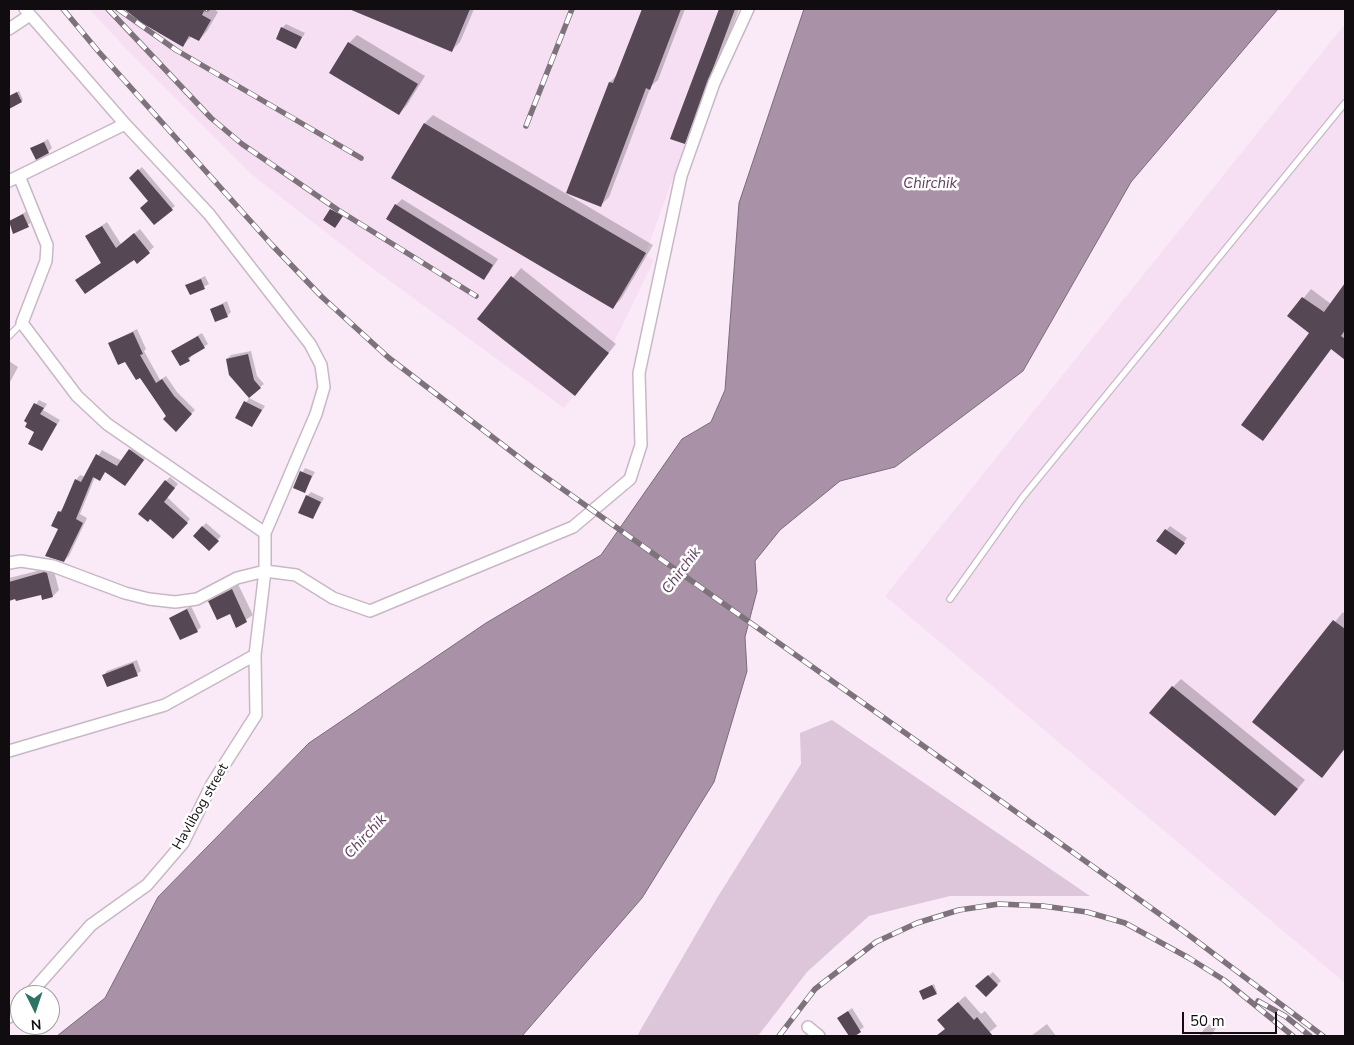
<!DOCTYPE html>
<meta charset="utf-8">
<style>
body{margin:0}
#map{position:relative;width:1354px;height:1045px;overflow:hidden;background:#faeaf8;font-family:"Nunito Sans",sans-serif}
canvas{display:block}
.frame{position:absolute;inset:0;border:10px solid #110c10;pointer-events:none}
.north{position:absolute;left:10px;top:985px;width:50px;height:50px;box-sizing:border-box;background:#fff;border:1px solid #a09e9f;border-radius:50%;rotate:176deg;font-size:14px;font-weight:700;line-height:20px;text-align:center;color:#110c10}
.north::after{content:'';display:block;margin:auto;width:18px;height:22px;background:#2e7366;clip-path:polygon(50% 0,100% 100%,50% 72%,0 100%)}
.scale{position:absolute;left:1182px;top:1012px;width:95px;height:22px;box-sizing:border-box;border:2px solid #110c10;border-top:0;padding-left:6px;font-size:15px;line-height:18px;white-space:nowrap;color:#110c10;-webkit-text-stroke:4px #fff;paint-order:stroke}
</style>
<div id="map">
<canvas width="1354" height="1045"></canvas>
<div class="frame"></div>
<div class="north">N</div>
<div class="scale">50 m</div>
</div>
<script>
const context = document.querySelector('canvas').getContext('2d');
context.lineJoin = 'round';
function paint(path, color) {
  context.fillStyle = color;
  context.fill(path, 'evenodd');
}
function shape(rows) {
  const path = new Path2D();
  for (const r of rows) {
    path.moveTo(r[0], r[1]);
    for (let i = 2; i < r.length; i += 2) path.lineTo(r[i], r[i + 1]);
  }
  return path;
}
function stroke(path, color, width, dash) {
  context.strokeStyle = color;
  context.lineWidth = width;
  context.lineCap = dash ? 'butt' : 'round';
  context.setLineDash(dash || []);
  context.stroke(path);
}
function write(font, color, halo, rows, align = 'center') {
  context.font = font + ' "Nunito Sans",sans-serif';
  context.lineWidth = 5;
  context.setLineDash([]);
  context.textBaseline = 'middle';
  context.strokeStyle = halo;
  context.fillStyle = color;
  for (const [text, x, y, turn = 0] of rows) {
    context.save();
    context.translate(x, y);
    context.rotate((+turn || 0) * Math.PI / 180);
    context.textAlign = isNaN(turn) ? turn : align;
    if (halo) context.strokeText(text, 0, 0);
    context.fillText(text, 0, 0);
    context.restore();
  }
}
paint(shape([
 [89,9,735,9,645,255,654,260,609,353,564,408,368,265,251,174,131,54],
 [1345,24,1345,983,885,596]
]), '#f6dff3');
paint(shape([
 [832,720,1090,896,950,896,869,916,807,972,758,1036,637,1036,717,898,801,764,800,733]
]), '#ddc6da');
const water = shape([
 [804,9,1278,9,1131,182,1023,371,895,467,840,481,780,530,755,561,757,591,745,637,747,671,714,782,642,898,522,1036,57,1036,105,998,158,897,309,743,486,623,601,555,682,439,711,422,725,390,739,203,804,9]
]);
paint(water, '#a992a7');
stroke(water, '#7b6a7a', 1);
paint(shape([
 [126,9,214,9,218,12,207,31,199,40,191,37,183,45,143,22],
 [352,9,474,9,460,42,452,50],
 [643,9,685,9,658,80,651,86,609,197,601,205,610,82,618,74],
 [720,9,739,9,692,134,684,142,672,138],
 [286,24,305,33,296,47,282,28],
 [357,35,425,76,407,105,399,114,349,43],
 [19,91,23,100,10,107,9,96],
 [433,115,653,245,621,299,613,307,393,177,425,123],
 [48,139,52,148,48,152,32,149],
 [142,167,175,206,154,224,150,201,130,178],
 [402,199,498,259,489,273,483,279,396,205],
 [335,206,345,212,335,226,325,220],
 [27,211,32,222,14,233,9,222],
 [107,222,121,244,140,229,154,247,137,262,135,258,82,276,102,262,87,236],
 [521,268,616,344,575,394,479,319],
 [205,276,209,284,190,294,187,285],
 [1345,285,1345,356,1332,348,1263,439,1311,332,1289,316,1311,289,1331,304],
 [227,301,231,312,227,316,211,309],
 [137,329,146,349,144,351,160,380,166,376,177,392,195,410,175,430,140,376,110,343],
 [202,333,208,344,192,355,189,360,177,348],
 [251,351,257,376,264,384,260,387,227,359,231,355],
 [9,361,18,367,9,384],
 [249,398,265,406,252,426,237,417],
 [39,400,47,404,43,410,60,420,42,450,36,432,26,420],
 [134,445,148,455,125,485,106,471,100,479,95,477,80,514,87,518,69,556,64,561,59,512,64,507,76,480,80,475,85,477,102,450,122,461],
 [305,468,315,472,304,492,294,487],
 [170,477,178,484,167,497,190,519,173,538,150,518,166,481],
 [311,492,324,498,313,518,307,496],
 [206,523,221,536,209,549,194,536],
 [1170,526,1187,538,1179,549,1158,540],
 [53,567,59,590,53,596,43,598,42,593,9,600,9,578],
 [238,584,253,615,237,626,230,613,210,602,216,596],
 [191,606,201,627,197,631,170,618],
 [1343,612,1345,615,1345,749,1322,776,1254,722],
 [137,660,141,671,137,674,104,675,107,671],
 [1181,679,1305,780,1275,815,1173,687],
 [993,972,1001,981,986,995,981,982],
 [934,984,937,992,936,993,922,990],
 [965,996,981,1014,985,1011,997,1026,985,1036,936,1036,946,1028,946,1013],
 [852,1008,864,1027,851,1036,839,1018],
 [1047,1024,1056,1036,1031,1036],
 [1208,1024,1216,1028,1211,1036,1199,1036]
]), '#0003');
paint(shape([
 [124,9,205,9,202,15,211,20,199,41,189,36,183,47,142,23],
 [349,9,470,9,452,52],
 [642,9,681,9,650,90,646,88,601,207,566,193,609,82,613,83],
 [719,9,735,9,685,144,670,139],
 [281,27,302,37,296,49,276,39],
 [348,42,418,84,399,115,329,73],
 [17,92,22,102,9,109,9,96],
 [424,123,646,253,613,309,391,178],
 [44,142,49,153,36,160,30,148],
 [138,169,173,210,154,225,140,208,148,201,129,178],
 [395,204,493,265,484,280,386,219],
 [330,209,343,216,335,228,323,220],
 [23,214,29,227,13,234,9,221],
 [102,226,116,248,134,233,150,253,137,264,134,260,85,294,75,280,101,263,85,236],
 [511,276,609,353,575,396,477,319],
 [201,279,205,289,190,295,185,285],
 [1345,283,1345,330,1341,336,1345,339,1345,360,1331,349,1263,441,1241,425,1309,333,1287,316,1302,297,1324,312],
 [223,304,228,317,215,322,210,309],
 [133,332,143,354,140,355,156,383,162,379,174,396,192,414,176,432,163,419,166,416,140,378,136,380,125,362,118,365,108,343],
 [198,336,205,348,188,358,190,361,180,366,171,351],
 [248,354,254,380,261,388,249,398,229,375,226,359],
 [244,401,262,410,252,427,235,418],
 [34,403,44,408,40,414,57,424,42,451,28,444,34,432,25,427,27,423,24,421],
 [129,449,144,460,125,486,105,472,100,481,93,477,76,519,83,523,64,562,45,556,58,529,51,526,58,511,61,512,75,479,81,482,96,454,117,466],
 [300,471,312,476,305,493,293,488],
 [165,480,175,488,164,502,188,523,173,539,150,519,148,522,138,514],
 [306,495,321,502,313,519,298,513],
 [202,526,219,541,209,551,193,536],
 [1165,529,1185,543,1176,555,1156,541],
 [44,572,47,573,53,597,42,600,41,595,16,601,15,599,9,601,9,582],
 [232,589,247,622,236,628,230,614,217,620,208,601],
 [187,609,198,632,180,640,169,618],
 [1333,620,1345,629,1345,748,1322,778,1252,722],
 [133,663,138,676,107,687,102,675],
 [1172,686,1298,789,1275,816,1149,713],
 [988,975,998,985,986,997,975,986],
 [932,985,937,994,923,1000,919,991],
 [958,1002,974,1020,977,1017,993,1036,936,1036,945,1029,937,1020],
 [848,1011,861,1032,855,1036,849,1036,837,1018]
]), '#554753');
const service = shape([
 [9,336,22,323],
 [950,599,1022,498,1345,103]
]);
const minor = shape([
 [25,9,125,124,209,214,310,344,321,365,324,387,316,414,265,533,265,571,296,575,333,598,370,611,573,527,630,479,641,445,639,373,681,176,714,83,748,9],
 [9,29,30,15],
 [19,176,47,245,46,261,22,323,77,396,107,424,265,533],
 [9,181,125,124],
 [9,563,21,561,53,566,125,593,149,599,175,602,197,599,237,578,265,571,255,655,165,705,9,751],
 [29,995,91,925,147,885,183,843,212,784,256,715,255,655],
 [9,1017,20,1005],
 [808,1027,819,1036]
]);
stroke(service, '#c8b8c6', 8);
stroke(minor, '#c8b8c6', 14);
stroke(service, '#fff', 5.5);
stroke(minor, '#fff', 11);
const rail = shape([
 [63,9,98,51,271,244,322,297,389,358,533,468,1182,930,1323,1036],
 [108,9,211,118,242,144,338,210,476,296],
 [118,9,176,50,361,158],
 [206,9,207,9],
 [526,126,572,9],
 [1258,1001,1285,1016,1310,1036],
 [779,1036,815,989,876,942,917,923,959,910,999,904,1043,906,1087,912,1125,923,1189,958,1224,980,1293,1036]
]);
stroke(rail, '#7e737c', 5.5);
stroke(rail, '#fff', 4, [11]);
write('14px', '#110c10', '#fff', [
 ["Hаvlibog street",201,807,-60]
]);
write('italic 15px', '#623e5f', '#fff', [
 ["Chirchik",930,184],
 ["Chirchik",682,571,-53],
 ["Chirchik",366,837,-47]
]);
</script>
